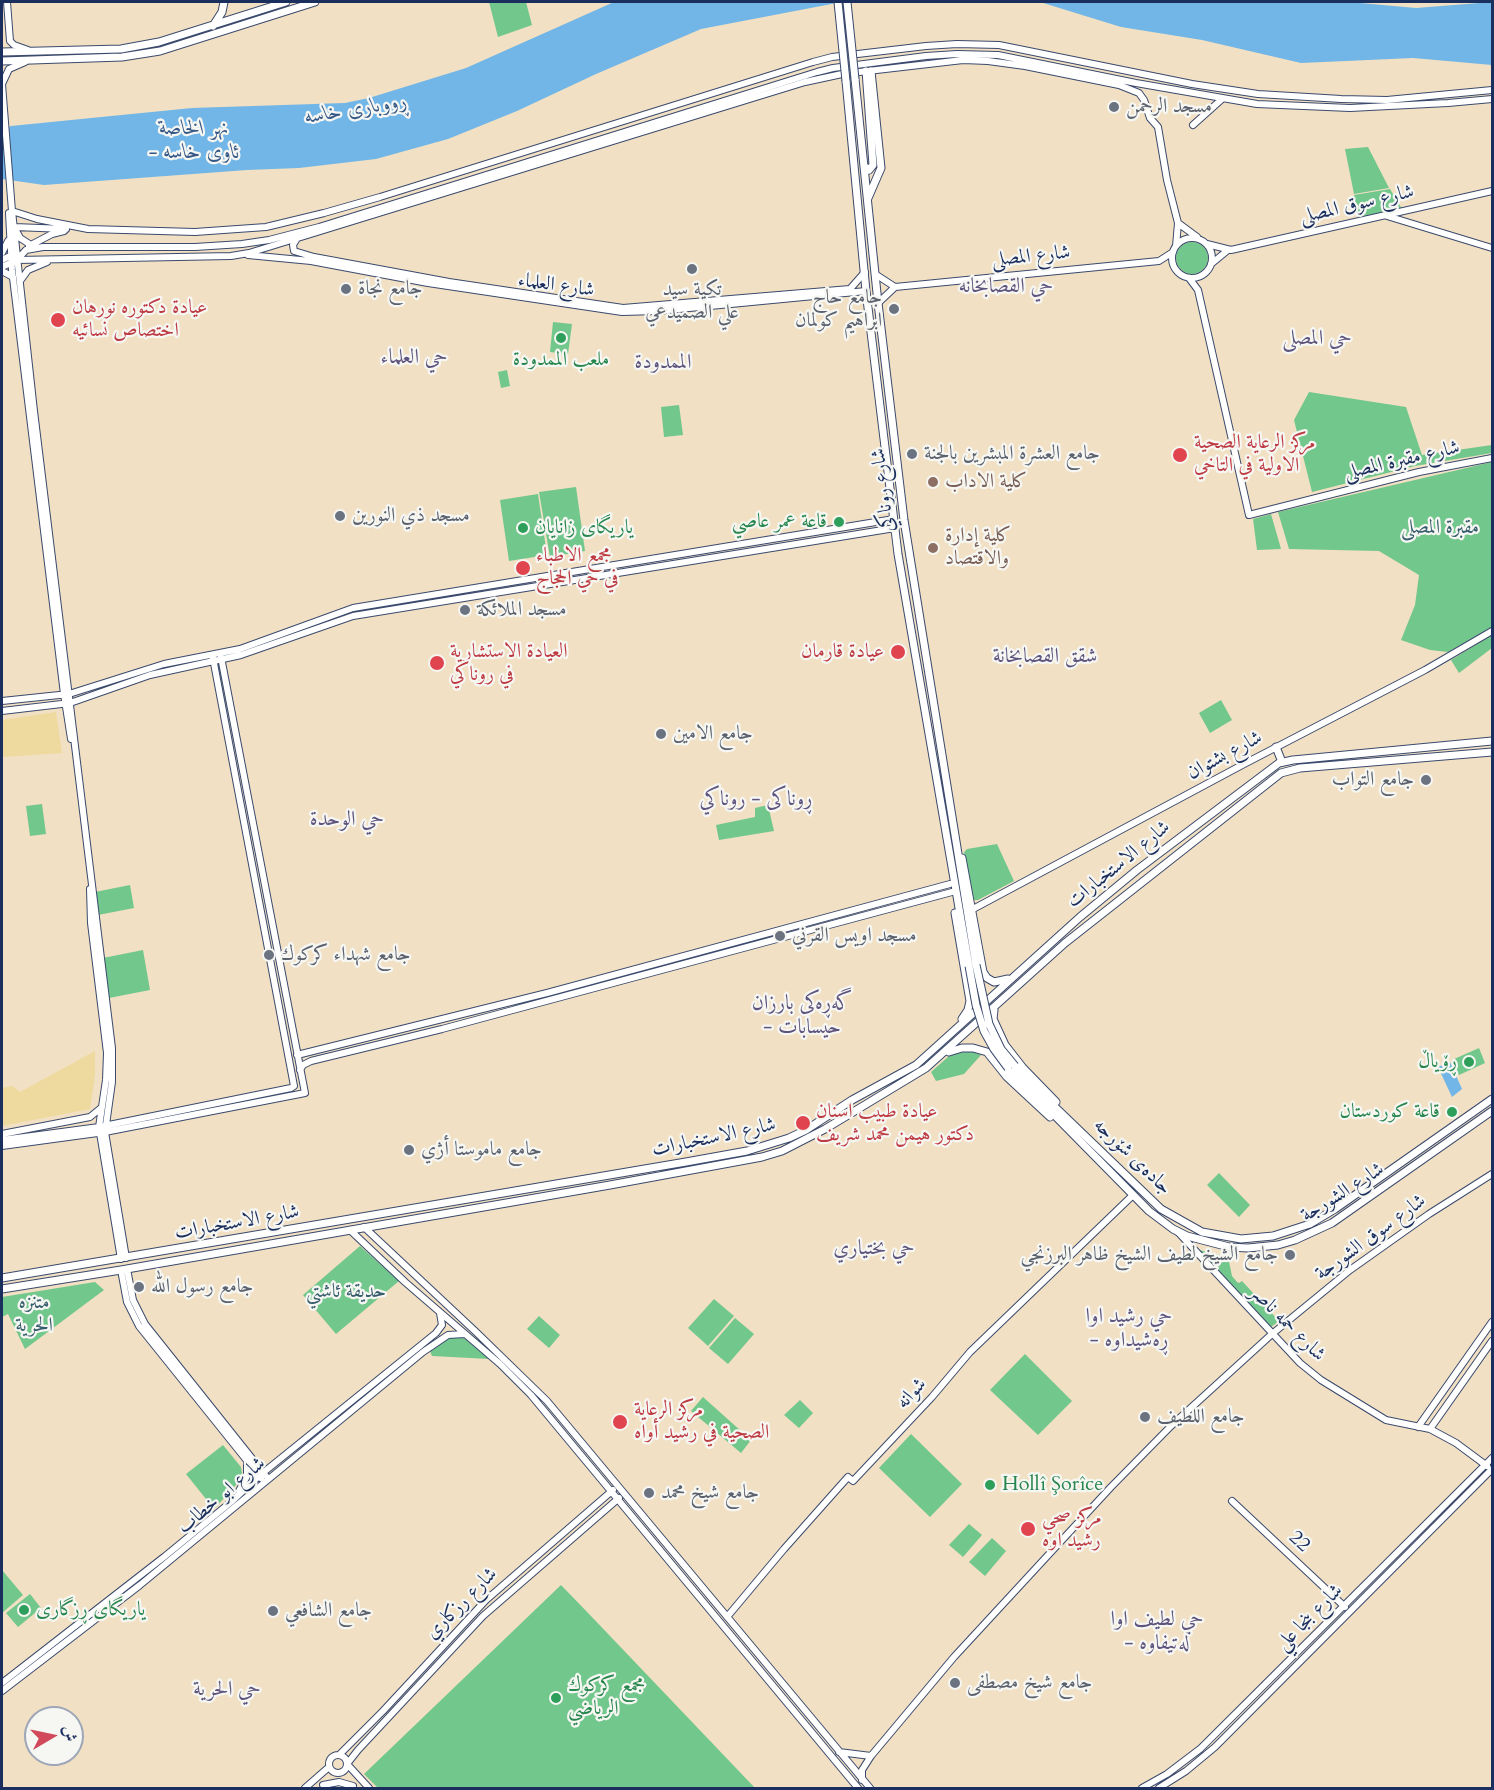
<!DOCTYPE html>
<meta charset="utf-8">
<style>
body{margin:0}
#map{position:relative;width:1494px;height:1790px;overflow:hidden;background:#f1e0c3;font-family:Cardo,Amiri,serif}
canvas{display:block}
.frame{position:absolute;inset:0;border:3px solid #1b2f5e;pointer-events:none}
.north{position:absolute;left:24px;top:1706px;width:60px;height:60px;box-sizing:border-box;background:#f6f6f2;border:2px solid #9ea6b7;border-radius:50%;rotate:81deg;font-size:16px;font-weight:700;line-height:24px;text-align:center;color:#1b2f5e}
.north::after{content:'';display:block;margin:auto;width:21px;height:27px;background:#d1495b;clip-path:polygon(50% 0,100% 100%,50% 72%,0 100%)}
</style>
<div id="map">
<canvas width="1494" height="1790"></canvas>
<div class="frame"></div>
<div class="north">ش</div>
</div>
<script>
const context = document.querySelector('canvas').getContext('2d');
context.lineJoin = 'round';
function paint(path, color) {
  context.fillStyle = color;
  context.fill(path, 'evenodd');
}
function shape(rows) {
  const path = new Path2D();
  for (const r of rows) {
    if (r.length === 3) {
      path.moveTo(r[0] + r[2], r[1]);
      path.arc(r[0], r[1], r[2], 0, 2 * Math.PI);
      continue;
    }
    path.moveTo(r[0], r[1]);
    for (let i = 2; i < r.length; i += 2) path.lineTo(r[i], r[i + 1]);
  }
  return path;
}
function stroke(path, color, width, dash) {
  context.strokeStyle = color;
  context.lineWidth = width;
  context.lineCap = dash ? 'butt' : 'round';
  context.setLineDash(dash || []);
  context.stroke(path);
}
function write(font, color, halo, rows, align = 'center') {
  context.font = font + ' Cardo,Amiri,serif';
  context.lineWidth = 4.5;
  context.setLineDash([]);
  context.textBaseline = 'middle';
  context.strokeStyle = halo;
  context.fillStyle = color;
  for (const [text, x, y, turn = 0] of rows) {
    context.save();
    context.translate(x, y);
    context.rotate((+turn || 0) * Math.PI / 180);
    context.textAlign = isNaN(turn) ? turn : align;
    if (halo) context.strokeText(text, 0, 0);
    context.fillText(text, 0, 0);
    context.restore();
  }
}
paint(shape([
 [489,2,526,2,532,25,498,37],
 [1368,147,1389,188,1354,194,1345,149],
 [1390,189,1402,209,1358,217,1354,195],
 [1192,258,16],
 [553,322,572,324,568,354,550,352],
 [507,370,510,386,501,388,498,372],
 [1309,392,1406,407,1422,455,1492,445,1492,453,1415,466,1312,492,1294,420],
 [679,405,683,435,664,437,661,407],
 [1492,462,1492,627,1448,652,1430,650,1401,640,1415,605,1419,575,1379,551,1289,549,1278,512],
 [576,487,585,551,550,557,539,492],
 [538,494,547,555,509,561,500,500],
 [1271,514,1281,549,1257,550,1253,519],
 [1492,635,1492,648,1459,673,1451,660],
 [1221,700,1232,720,1210,733,1199,713],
 [42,804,46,834,30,836,26,806],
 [768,805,774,831,719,840,716,825,755,817,755,808],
 [997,844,1014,881,978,900,974,900,964,852,967,849],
 [130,885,134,908,98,915,95,892],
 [143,950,150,990,109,998,103,958],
 [1479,1048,1485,1063,1459,1075,1452,1060],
 [964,1052,973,1052,981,1055,964,1074,936,1081,931,1072,949,1056],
 [1219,1173,1250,1205,1239,1217,1207,1185],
 [360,1246,399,1281,336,1334,303,1295],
 [1199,1250,1228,1257,1232,1276,1237,1282,1239,1283,1242,1281,1279,1321,1271,1327],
 [95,1282,104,1290,25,1349,8,1314,2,1317,2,1297],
 [714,1299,734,1316,708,1346,688,1328],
 [539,1316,560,1335,549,1348,527,1329],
 [735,1318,754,1334,728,1364,709,1348],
 [449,1337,464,1338,489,1359,432,1356,430,1351],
 [1025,1354,1072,1401,1038,1435,990,1390],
 [703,1397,751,1440,741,1453,691,1411],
 [800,1400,813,1413,799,1428,784,1415],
 [911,1434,962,1484,930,1517,879,1468],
 [223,1445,241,1467,242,1473,236,1485,214,1509,186,1474],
 [969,1524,982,1535,963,1557,949,1545],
 [992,1538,1006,1551,985,1576,969,1562],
 [2,1570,23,1595,2,1613],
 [561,1585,590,1615,755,1788,378,1788,364,1774],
 [30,1594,41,1608,18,1627,6,1613]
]), '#72c78c');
paint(shape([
 [56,712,62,753,2,757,2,720],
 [95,1051,95,1075,90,1109,2,1126,2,1088,12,1086,20,1092]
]), '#eeda9e');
paint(shape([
 [614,2,842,2,701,29,596,74,517,111,448,139,376,159,299,168,247,170,44,185,2,179,2,131,11,126,192,108,345,103,369,98,466,68],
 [1040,2,1349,2,1416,8,1492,2,1492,65,1413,58,1301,63,1202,40,1121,27],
 [1450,1062,1462,1089,1452,1097,1438,1067]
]), '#71b6e7');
const secondary = shape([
 [7,2,10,41,14,45,28,50],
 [25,62,9,69,2,84,12,211,34,411,112,1048,112,1082,105,1132,126,1258],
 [1193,125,1222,99],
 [12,211,37,219,88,229,195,232,266,227,324,213,380,197,813,62,832,57,926,46,957,44,999,45,1192,84,1258,94,1341,99,1387,100,1492,90],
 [9,213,12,270,64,694,71,739],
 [1387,216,1492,248],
 [1178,223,1197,237],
 [1192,258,20],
 [296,240,293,245,294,251,314,257,449,282,623,308,850,289,865,272],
 [1207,244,1231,250,1492,191],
 [31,245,20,238,14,227,66,229],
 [29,246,52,234,64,231],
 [2,253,8,241],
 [248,255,311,261,428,283,622,312,658,311,866,291],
 [2,260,12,255],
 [17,260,26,250,43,247,195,247,242,244,269,240,319,227,817,72,833,68,926,56,957,54,998,55,1136,83,1257,104,1350,108,1448,103,1492,99],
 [1211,264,1228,250],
 [2,267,17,260,231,256,249,253,805,82,842,74,963,60,988,61,1025,66,1119,85,1139,93,1144,100,1150,118,1158,127,1167,180,1178,223,1176,246],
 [2,271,13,277],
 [875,274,895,287],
 [1189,278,1198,290,1249,515,1419,472,1492,458],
 [20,281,28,270,47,262],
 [878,303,895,287,1159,261,1173,252],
 [2,701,69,694,164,664,240,649,353,608,894,519],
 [2,711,70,703,150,675,241,655,353,616,895,528],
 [90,889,91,923,107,1053,106,1080,99,1127,121,1259],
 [973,909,1244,764,1425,670,1492,631],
 [297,1055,547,993,950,884],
 [300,1070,303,1065,311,1061,442,1029,952,892],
 [2,1134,90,1117,101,1108],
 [2,1140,99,1127,291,1088,294,1086,213,658],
 [2,1146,105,1132,305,1093,221,657],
 [364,1227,476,1332,547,1401,870,1788],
 [350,1230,405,1282,500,1364,531,1395,858,1788],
 [1177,1231,1300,1363,1321,1380,1386,1420,1430,1429,1456,1443,1487,1466],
 [127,1269,133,1300,145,1324,266,1476],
 [121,1270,127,1302,139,1326,261,1478],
 [1418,1427,1492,1322],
 [1430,1429,1492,1341],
 [239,1491,247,1476,247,1462],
 [1232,1501,1345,1607],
 [727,1617,784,1549,848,1477,853,1481,932,1397,970,1352,1132,1196],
 [2,1683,164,1557,231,1502,259,1476,436,1333,442,1325,440,1313],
 [2,1691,140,1585,423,1352,448,1335,464,1334],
 [839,1752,871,1756],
 [338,1764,9],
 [339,1755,383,1711,486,1600,613,1490],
 [862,1780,862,1770,871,1756,954,1657,1111,1487,1171,1426,1272,1334,1350,1270,1429,1214,1492,1174],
 [323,1785,339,1782,353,1786],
 [305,1788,329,1767],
 [369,1788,347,1764,358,1750,483,1616,619,1498],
 [1142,1788,1167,1774,1200,1749,1492,1458],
 [1159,1788,1186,1771,1215,1747,1492,1469]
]);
const primary = shape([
 [213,26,222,12,224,2],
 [2,52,121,49,159,42,286,2],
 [2,61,122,57,160,51,315,2],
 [855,79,878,303,904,520,976,965],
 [846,81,866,291,898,554,969,966],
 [864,166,869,170,873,165,866,71],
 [868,198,881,168,871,71],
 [1276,747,1282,762],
 [962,858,983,972,987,978,994,982,1008,979],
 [955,913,970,1001,968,1010,962,1019],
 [994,1010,993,1019,1005,1045,1023,1068,1056,1102],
 [949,1052,962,1048,973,1048,987,1052,1007,1077,1050,1117],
 [1015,1066,1030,1083,1161,1209,1202,1232,1241,1239,1273,1236,1310,1224,1335,1209,1492,1099],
 [1008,1068,1149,1211,1173,1229,1187,1236,1229,1247,1248,1248,1278,1245,1295,1240,1332,1223,1492,1111],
 [2,1278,686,1162,747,1151,789,1138,806,1130,852,1100,916,1065,1080,917,1137,870,1279,763,1293,760,1492,741],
 [2,1289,121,1270,610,1185,762,1157,782,1151,825,1129,926,1068,1065,943,1281,773,1300,768,1492,752]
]);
stroke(secondary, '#3b4a6d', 8);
stroke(primary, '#3b4a6d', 9);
stroke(secondary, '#fff', 6);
stroke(primary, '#fff', 7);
const primaryBridge = shape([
 [838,2,846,81],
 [847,2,855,79],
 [976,965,989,1024,1001,1049,1015,1066],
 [969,966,976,1005,984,1031,994,1049,1008,1068]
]);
stroke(primaryBridge, '#3b4a6d', 9, []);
stroke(primaryBridge, '#fff', 7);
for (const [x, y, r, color] of [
 [1114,107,6,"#6b7280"],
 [692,269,6,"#6b7280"],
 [346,289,6,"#6b7280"],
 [894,309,6,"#6b7280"],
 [58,320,8,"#e0444e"],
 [561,338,6,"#2e9e5b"],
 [912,454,6,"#6b7280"],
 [1180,455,8,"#e0444e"],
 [933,482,6,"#8d6e63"],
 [340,516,6,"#6b7280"],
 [839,522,6,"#2e9e5b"],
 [523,528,6,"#2e9e5b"],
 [933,548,6,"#8d6e63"],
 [523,568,8,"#e0444e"],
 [465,610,6,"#6b7280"],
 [898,652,8,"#e0444e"],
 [437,663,8,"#e0444e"],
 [661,734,6,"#6b7280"],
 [1426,780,6,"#6b7280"],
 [780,936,6,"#6b7280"],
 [269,955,6,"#6b7280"],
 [1469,1062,6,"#2e9e5b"],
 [1452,1112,6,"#2e9e5b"],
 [803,1123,8,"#e0444e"],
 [409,1150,6,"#6b7280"],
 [1290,1255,6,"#6b7280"],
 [139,1287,6,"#6b7280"],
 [1145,1417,6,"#6b7280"],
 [620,1422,8,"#e0444e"],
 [990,1485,6,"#2e9e5b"],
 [649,1493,6,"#6b7280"],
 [1028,1529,8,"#e0444e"],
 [24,1610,6,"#2e9e5b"],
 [273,1611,6,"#6b7280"],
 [955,1683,6,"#6b7280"],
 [556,1698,6,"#2e9e5b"]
]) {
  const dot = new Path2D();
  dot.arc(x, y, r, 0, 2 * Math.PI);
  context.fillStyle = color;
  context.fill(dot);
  stroke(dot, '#f6f6f2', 2);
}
write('20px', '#5b616d', '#f6f6f2', [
 ["مسجد الرحمن",1126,107],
 ["جامع نجاة",358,289],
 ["تكية سيد",692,290,"center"],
 ["علي الصميدعي",692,313,"center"],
 ["جامع حاج",882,298,"right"],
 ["ابراهيم كولمان",882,321,"right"],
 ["جامع العشرة المبشرين بالجنة",924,454],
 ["مسجد ذي النورين",352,516],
 ["مسجد الملائكة",477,610],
 ["جامع الامين",673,734],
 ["جامع التواب",1414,780,"right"],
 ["مسجد اويس القرني",792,936],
 ["جامع شهداء كركوك",281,955],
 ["جامع ماموستا أژي",421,1150],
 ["جامع الشيخ لطيف الشيخ ظاهر البرزنجي",1278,1255,"right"],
 ["جامع رسول الله",151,1287],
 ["جامع اللطيف",1157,1417],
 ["جامع شيخ محمد",661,1493],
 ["جامع الشافعي",285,1611],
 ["جامع شيخ مصطفى",967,1683]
], 'left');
write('20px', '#1b2f5e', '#f6f6f2', [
 ["شارع سوق المصلى",1357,205,-13],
 ["شارع المصلى",1031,257,-6],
 ["شارع العلماء",556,286,8],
 ["شارع مقبرة المصلى",1402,461,-13],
 ["شارع روناكي",884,490,-97],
 ["شارع بشتوان",1225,756,-28],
 ["شارع الاستخبارات",1119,865,-39],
 ["شارع الاستخبارات",714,1138,-12],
 ["جادەی شۆرجە",1132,1157,44],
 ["شارع الشورجة",1343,1193,-32],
 ["شارع الاستخبارات",237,1223,-10],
 ["شارع سوق الشورجة",1371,1238,-36],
 ["شارع حمه ناصر",1287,1324,45],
 ["شوانە",912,1394,-47],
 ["شارع ابو خطاب",222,1496,-40],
 ["22",1299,1542,43],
 ["شارع رزكاري",462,1604,-45],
 ["شارع بنجا علي",1310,1618,-45]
]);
write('20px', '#be3a42', '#f6f6f2', [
 ["عيادة دكتوره نورهان",72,308],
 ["اختصاص نسائيه",72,331],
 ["مركز الرعاية الصحية",1194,443],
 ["الاولية في التاخي",1194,466],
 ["مجمع الاطباء",536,556],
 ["في حي الحجاج",536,579],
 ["العيادة الاستشارية",450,652],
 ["في روناكي",450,675],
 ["عيادة قارمان",884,652,"right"],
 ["عيادة طبيب اسنان",816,1112],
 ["دكتور هيمن محمد شريف",816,1135],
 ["مركز الرعاية",634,1410],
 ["الصحية في رشيد أواه",634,1433],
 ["مركز صحي",1042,1518],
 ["رشيد اوه",1042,1541]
], 'left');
write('20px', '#27864d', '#f6f6f2', [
 ["ملعب الممدودة",561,360,"center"],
 ["قاعة عمر عاصي",827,522,"right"],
 ["یاریگای زانایان",535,528],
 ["ڕۆیاڵ",1457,1062,"right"],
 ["قاعة كوردستان",1440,1112,"right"],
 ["Hollî Şorîce",1002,1485],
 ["یاریگای ڕزگاری",36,1610],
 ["مجمع كركوك",568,1686],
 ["الرياضي",568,1709]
], 'left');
write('20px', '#785e54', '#f6f6f2', [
 ["كلية الاداب",945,482],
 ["كلية إدارة",945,536],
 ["والاقتصاد",945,559]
], 'left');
write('20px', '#355d6c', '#f6f6f2', [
 ["مقبرة المصلى",1440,528],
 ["حديقة ئاشتي",346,1292],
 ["متنزه",34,1303],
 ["الحرية",34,1326]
]);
write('italic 21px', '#355887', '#f6f6f2', [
 ["ڕووباری خاسە",356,110,-9],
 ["نهر الخاصة",194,129],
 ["- ئاوی خاسە",194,153]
]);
write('21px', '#5e547e', '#f6f6f2', [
 ["حي القصابخانه",1006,287],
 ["حي المصلى",1317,339],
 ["حي العلماء",414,358],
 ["الممدودة",663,363],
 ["شقق القصابخانة",1045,657],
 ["ڕوناکی - روناكي",756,800],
 ["حي الوحدة",347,820],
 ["گەڕەکی بارزان",802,1004],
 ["- حیسابات",802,1028],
 ["حي بختياري",874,1249],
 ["حي رشيد اوا",1129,1317],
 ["- ڕەشیداوە",1129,1341],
 ["حي لطيف اوا",1157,1620],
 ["- لەتیفاوە",1157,1644],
 ["حي الحرية",227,1690]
]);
</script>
